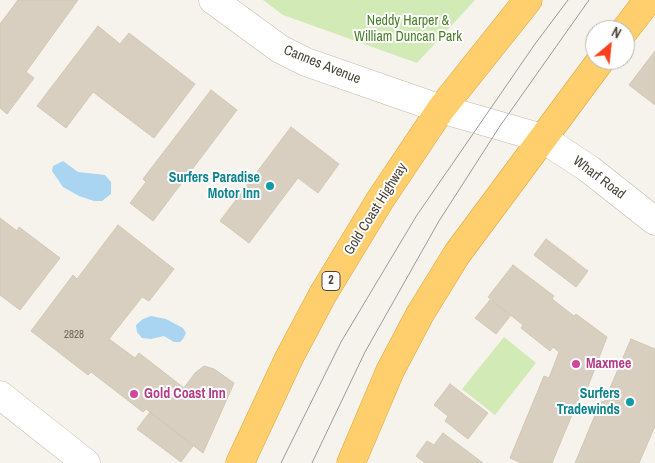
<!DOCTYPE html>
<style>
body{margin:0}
#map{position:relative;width:655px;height:463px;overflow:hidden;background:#f6f3ec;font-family:"Archivo Narrow",sans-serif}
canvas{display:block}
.north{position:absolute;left:585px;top:20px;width:50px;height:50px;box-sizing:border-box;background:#fff;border:1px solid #b7b4b0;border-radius:50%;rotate:28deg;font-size:14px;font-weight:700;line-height:20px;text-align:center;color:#4b4439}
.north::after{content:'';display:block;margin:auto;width:18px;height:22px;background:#fc3f1d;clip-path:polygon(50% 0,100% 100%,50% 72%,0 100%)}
</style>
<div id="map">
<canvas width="655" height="463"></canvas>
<div class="north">N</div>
</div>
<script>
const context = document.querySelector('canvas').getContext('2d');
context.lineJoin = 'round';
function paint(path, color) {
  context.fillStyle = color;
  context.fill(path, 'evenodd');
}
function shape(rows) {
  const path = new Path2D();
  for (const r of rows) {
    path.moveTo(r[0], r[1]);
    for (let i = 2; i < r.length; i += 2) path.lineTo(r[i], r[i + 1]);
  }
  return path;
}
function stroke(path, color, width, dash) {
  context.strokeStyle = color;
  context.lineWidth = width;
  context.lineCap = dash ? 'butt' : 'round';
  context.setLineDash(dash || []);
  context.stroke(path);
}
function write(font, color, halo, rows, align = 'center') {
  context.font = font + ' "Archivo Narrow",sans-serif';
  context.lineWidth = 4;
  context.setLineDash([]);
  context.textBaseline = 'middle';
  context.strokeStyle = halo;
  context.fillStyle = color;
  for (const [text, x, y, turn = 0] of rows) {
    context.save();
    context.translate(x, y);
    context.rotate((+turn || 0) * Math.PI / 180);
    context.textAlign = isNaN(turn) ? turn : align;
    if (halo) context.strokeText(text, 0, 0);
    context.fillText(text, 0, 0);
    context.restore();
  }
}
paint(shape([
 [263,0,475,0,417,63,283,15],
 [504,337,536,363,495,415,462,389]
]), '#d2eab5');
paint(shape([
 [63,161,78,172,105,175,111,182,111,194,102,201,94,201,79,196,63,187,52,171,53,166],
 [151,316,166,319,183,328,186,333,183,339,180,342,174,342,164,336,151,339,142,338,137,332,136,325,143,319]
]), '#a9d4f2');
const building = shape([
 [18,0,78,0,26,72,34,78,7,114,0,108,0,24,18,0],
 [98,26,120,44,129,33,195,84,154,138,93,92,66,128,37,106,98,26],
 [655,51,655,105,629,85,655,51],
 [211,90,237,110,153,221,130,203,146,182,143,179,211,90],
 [291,127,339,164,318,193,298,178,249,243,220,221,291,127],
 [0,218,17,231,19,227,60,258,20,310,0,295,0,218],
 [118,225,174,269,149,301,142,297,109,339,135,358,139,353,184,388,195,373,204,366,214,369,234,383,203,453,150,412,146,409,143,412,91,372,88,375,31,331,73,275,77,279,118,225],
 [546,239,588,271,576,287,534,255,546,239],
 [513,265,554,296,552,299,574,316,576,314,607,337,585,394,581,393,552,463,521,463,510,458,544,376,549,378,559,352,553,347,550,351,521,328,523,325,488,297,513,265],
 [490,300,511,315,496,334,475,318,490,300],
 [631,339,655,349,655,426,639,463,575,463,601,401,604,402,631,339],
 [450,384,488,413,468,439,445,421,448,416,434,405,450,384],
 [150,412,193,446,181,462,137,429,150,412],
 [443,433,483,463,425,463,416,456,427,441,434,445,443,433]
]);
paint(building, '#d8cfc1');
stroke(building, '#d3c7b4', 1);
const street = shape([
 [213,0,280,49,306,62,441,109,542,138,589,169,655,221],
 [0,395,86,463]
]);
const highway = shape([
 [625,30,648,0],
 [240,463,289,358,323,294,380,200,441,109,528,0],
 [351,463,390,371,420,314,457,254,601,60]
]);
stroke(street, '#c2bbae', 29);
stroke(highway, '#e0a43c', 29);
stroke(street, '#fff', 28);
stroke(highway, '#ffcf6e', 28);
stroke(shape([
 [281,463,341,342,417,215,535,44,568,0],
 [312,463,365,352,439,221,500,126,589,0]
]), '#9a9a9a', 1);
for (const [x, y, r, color] of [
 [270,186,5,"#0f9aa8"],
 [576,364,5,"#d1479c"],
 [134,394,5,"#d1479c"],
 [630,402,5,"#0f9aa8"]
]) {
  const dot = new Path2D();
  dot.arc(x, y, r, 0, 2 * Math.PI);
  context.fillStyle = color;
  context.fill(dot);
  stroke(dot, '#fff', 2);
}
write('11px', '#6e675b', null, [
 ["2828",74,335]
]);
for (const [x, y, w] of [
 [331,281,18]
]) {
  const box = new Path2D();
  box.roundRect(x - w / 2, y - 9.5, w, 19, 4);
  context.fillStyle = '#fff';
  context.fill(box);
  stroke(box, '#4b4439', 1);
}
write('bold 12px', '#4b4439', null, [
 ["2",331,281]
]);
write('14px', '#4a7f2a', '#fff', [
 ["Neddy Harper &",408,21],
 ["William Duncan Park",408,37]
]);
write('14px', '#4b4439', '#fff', [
 ["Cannes Avenue",322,65,22],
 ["Wharf Road",599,178,37],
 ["Gold Coast Highway",376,209,-58]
]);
write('bold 14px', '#0d838f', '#fff', [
 ["Surfers Paradise",260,178],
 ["Motor Inn",260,194],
 ["Surfers",620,394],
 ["Tradewinds",620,410]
], 'right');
write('bold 14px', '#b23c85', '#fff', [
 ["Maxmee",586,364],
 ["Gold Coast Inn",144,394]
], 'left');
</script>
